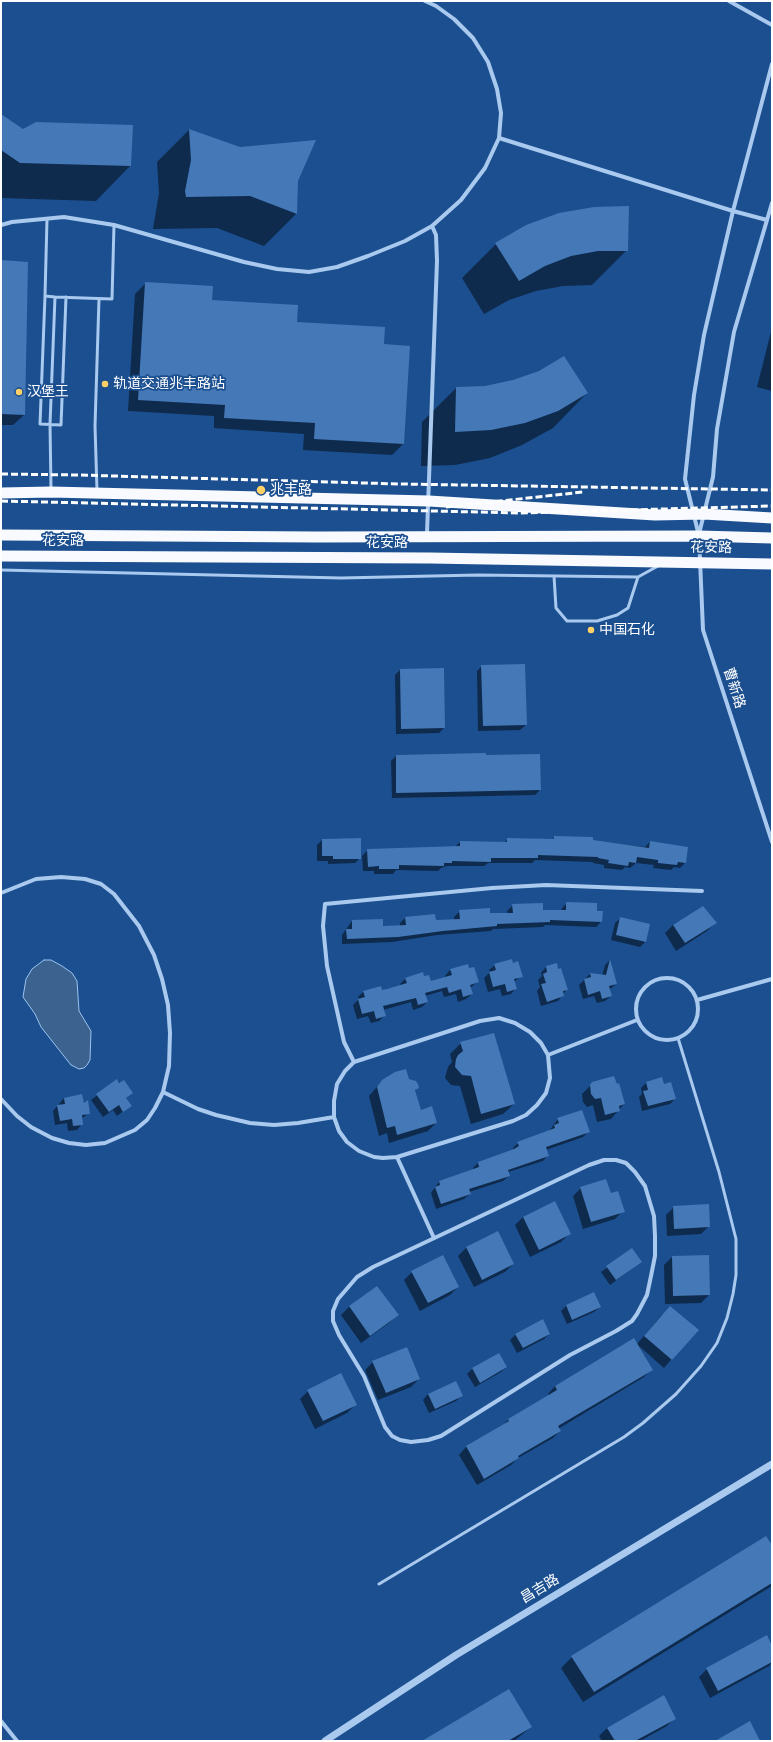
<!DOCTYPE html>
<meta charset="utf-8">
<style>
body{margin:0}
#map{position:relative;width:773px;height:1742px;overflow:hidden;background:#1b4f8f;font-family:"Noto Sans",sans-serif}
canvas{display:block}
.frame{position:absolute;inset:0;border:2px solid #fff;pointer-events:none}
</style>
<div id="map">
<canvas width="773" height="1742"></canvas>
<div class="frame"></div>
</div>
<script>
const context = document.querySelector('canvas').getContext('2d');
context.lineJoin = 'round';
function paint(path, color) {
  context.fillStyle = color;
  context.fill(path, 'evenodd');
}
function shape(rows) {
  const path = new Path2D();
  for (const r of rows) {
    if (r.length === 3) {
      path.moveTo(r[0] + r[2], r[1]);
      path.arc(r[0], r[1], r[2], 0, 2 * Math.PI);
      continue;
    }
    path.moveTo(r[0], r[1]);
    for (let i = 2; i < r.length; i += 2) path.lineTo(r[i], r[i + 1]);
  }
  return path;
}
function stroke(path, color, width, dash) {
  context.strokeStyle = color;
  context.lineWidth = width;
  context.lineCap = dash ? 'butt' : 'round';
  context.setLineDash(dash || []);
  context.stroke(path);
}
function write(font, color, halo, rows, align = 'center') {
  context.font = font + ' "Noto Sans","Noto Sans SC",sans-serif';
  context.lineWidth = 3.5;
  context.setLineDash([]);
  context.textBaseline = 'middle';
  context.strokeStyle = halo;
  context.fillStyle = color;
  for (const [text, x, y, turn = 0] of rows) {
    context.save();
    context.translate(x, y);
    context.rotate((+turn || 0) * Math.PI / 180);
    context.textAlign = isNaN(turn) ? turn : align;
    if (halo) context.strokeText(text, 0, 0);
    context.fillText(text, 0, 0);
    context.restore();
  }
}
const water = shape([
 [44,960,51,960,62,966,72,973,77,981,79,1011,91,1031,90,1060,87,1065,84,1068,79,1069,71,1065,41,1027,35,1014,23,997,26,979,32,969,44,960]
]);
paint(water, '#3c6290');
stroke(water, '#9cc4f0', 1);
paint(shape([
 [1,115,23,130,132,126,130,166,96,201,1,198],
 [189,130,240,148,297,181,296,214,264,246,217,228,153,229,159,193,157,162],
 [496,244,627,250,592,285,563,286,536,291,509,300,484,314,462,278],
 [1,262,24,415,13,425,1,425],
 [146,283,383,345,403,444,392,455,303,450,304,434,214,428,214,416,128,411,135,294],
 [772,328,772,391,757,387],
 [456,388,587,393,553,428,522,445,490,458,455,465,421,466,422,422],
 [482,666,526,725,520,730,478,731,477,671],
 [443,669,444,728,439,733,396,734,395,675,400,670],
 [539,755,540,790,535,795,392,798,391,761,396,756],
 [555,837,645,847,650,842,685,863,680,868,674,867,671,870,653,868,654,865,636,863,630,868,625,867,622,870,604,868,604,865,593,863,593,862,535,860,532,863,488,863,484,866,447,866,441,868,438,871,396,870,393,874,374,874,374,871,363,871,362,856,368,850,455,847,460,842,504,843,508,839,552,840],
 [322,840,360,858,355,863,328,864,328,861,317,861,317,845],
 [567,903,596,912,601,922,596,927,545,925,543,927,493,929,491,931,437,935,392,942,342,944,342,935,352,921,382,927,400,926,400,923,405,918,435,921,454,920,454,917,460,911,489,914,508,914,507,911,513,905,542,911,561,911,562,908],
 [621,918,649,925,645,942,640,947,611,940,615,923],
 [715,923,707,931,676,951,665,933,673,925],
 [610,960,616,984,609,990,611,996,605,1001,597,1003,594,996,583,999,579,985,590,974,602,976,605,965],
 [512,964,521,976,514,982,516,988,511,994,502,996,500,989,488,992,484,978,490,972,489,970,495,965],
 [467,965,477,982,470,988,472,994,466,999,458,1002,456,994,444,997,442,991,425,996,427,1002,422,1007,413,1010,411,1002,383,1010,385,1015,379,1021,371,1023,368,1016,357,1019,353,1005,359,999,358,997,363,992,381,991,401,986,400,984,406,978,423,978,430,982,446,978,445,976,450,970],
 [556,965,567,989,558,1001,541,1006,537,991,540,987,538,980,542,976,541,973,546,967],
 [461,1043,514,1104,503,1114,471,1124,460,1086,451,1085,445,1078,448,1067,452,1062,450,1054],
 [661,1078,663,1085,675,1099,670,1104,642,1111,639,1097,642,1094,641,1088,646,1083],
 [117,1080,132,1093,125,1099,130,1106,117,1116,113,1110,103,1117,91,1100],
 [408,1080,417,1088,415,1091,421,1111,436,1123,428,1131,389,1143,387,1133,379,1136,369,1096,382,1081],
 [593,1083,624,1104,611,1119,597,1122,593,1105,587,1107,583,1102,582,1094],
 [64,1098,83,1105,89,1113,81,1119,82,1124,77,1130,68,1131,67,1123,55,1125,53,1111],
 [558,1119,588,1132,583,1137,546,1150,548,1155,543,1161,508,1172,509,1176,503,1181,469,1192,470,1194,464,1199,436,1209,431,1193,439,1182,473,1170,473,1168,478,1163,513,1150,513,1148,518,1143,549,1131],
 [581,1188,610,1194,623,1211,615,1219,583,1229,573,1196],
 [674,1207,709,1226,701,1234,667,1236,666,1215],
 [523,1217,569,1234,561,1242,530,1257,515,1225],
 [466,1248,513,1264,505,1272,474,1287,458,1256],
 [632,1249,641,1262,610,1285,601,1272],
 [672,1257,709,1295,701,1303,665,1304,664,1265],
 [412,1272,458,1287,450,1295,420,1311,404,1280],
 [377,1287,397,1315,389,1323,361,1343,341,1315,349,1307],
 [593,1293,600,1307,594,1312,567,1324,561,1311,566,1306],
 [662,1315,697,1330,664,1368,639,1346,652,1369,644,1377,558,1429,560,1431,553,1438,518,1458,511,1465,477,1485,459,1455,466,1447,501,1427,508,1420,549,1396,548,1394,555,1386,637,1344],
 [516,1334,549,1334,544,1339,517,1353,510,1340],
 [498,1354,506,1367,501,1372,475,1387,467,1374,472,1369],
 [373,1362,419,1379,411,1387,378,1400,365,1370],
 [308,1391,355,1405,347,1413,315,1429,300,1399],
 [428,1394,462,1395,456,1401,429,1413,423,1400],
 [772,1547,772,1586,583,1702,561,1668,572,1657],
 [772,1648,772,1663,769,1666,710,1698,699,1677,707,1669],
 [675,1718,667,1726,640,1741,602,1741,599,1736,607,1728],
 [531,1727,514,1741,424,1741]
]), '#0007');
paint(shape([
 [1,114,23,129,36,122,133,125,131,166,20,163,1,150],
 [189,129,240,147,316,140,298,181,297,214,250,196,186,197,185,191,191,160],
 [629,206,628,251,598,251,571,256,545,266,519,281,495,243,526,225,559,213,594,207],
 [1,260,28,262,25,415,1,414],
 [145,282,213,286,212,300,298,305,297,322,385,327,384,344,410,346,404,444,314,439,315,423,224,418,225,405,138,400],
 [564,356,588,393,558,411,525,423,491,430,455,432,456,387,485,386,513,380,539,371],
 [525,664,527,725,483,726,481,665],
 [444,668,445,728,401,729,400,669],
 [486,753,486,755,540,754,541,790,396,793,396,755],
 [554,836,593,837,593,840,649,848,650,841,688,847,686,863,678,862,677,865,658,863,658,860,637,857,636,863,629,862,628,866,608,863,609,860,598,858,598,857,538,855,538,858,491,858,491,862,452,861,452,863,444,863,444,866,399,865,399,869,379,869,379,866,368,867,367,849,460,846,460,841,507,842,507,838,554,839],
 [361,838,361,859,333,859,333,856,322,856,322,839],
 [566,902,597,903,597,911,603,911,602,922,550,920,550,922,497,924,497,926,443,931,398,937,347,939,346,929,352,929,352,920,383,919,383,926,406,925,405,917,435,914,436,920,460,919,459,910,490,908,490,913,513,913,512,904,543,903,543,910,566,910],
 [703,906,717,923,685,943,673,925],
 [620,917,650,924,646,942,616,935],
 [512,959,513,963,518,961,523,977,514,979,517,989,507,992,505,984,493,987,489,972,496,970,494,964],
 [610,959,617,984,609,986,612,996,602,999,600,991,588,995,584,979,591,977,590,973,606,975],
 [557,963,558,969,561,968,568,990,563,991,564,996,547,1002,541,984,546,983,543,974,547,972,546,966],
 [468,964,469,968,474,967,479,982,470,985,473,994,463,997,461,989,449,993,447,987,425,993,428,1002,418,1005,416,998,383,1006,386,1016,376,1019,374,1011,362,1014,358,999,365,997,363,991,381,986,382,990,387,989,407,983,405,978,423,972,424,976,429,975,431,981,452,975,450,969],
 [494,1033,515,1104,481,1114,471,1076,462,1075,455,1067,456,1059,458,1055,463,1051,460,1042],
 [406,1069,409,1079,416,1081,418,1084,419,1088,415,1090,421,1110,432,1106,437,1123,397,1135,395,1126,387,1128,377,1087,382,1080,395,1072],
 [614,1076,617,1084,619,1083,625,1104,619,1106,620,1111,605,1115,601,1098,595,1099,591,1094,590,1085,592,1082],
 [662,1077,664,1084,671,1082,676,1099,648,1106,643,1091,648,1090,646,1082],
 [117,1079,119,1083,124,1080,133,1093,126,1098,132,1106,123,1112,119,1105,109,1112,96,1094],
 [82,1094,84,1103,88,1100,90,1114,82,1115,83,1125,73,1126,72,1119,60,1121,57,1105,65,1104,64,1098],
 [582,1110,590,1132,546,1147,549,1156,508,1170,510,1176,469,1189,471,1194,441,1204,435,1187,440,1185,439,1181,479,1167,478,1162,514,1149,519,1146,517,1142,555,1128,554,1125,559,1123,557,1118],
 [606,1179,611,1193,618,1191,625,1212,591,1222,580,1187],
 [555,1201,571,1234,539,1250,523,1217],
 [709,1204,710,1227,674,1229,673,1206],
 [498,1231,514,1264,482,1280,466,1247],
 [632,1248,642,1262,616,1280,606,1266],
 [443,1255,459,1287,428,1303,411,1271],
 [709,1255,710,1295,673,1296,672,1256],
 [377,1286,399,1315,370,1336,349,1306],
 [594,1292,601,1307,572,1320,566,1305],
 [670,1306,699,1330,672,1360,644,1336],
 [543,1319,550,1334,523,1348,515,1334],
 [634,1338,653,1370,558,1426,561,1431,518,1456,519,1458,484,1479,466,1446,509,1421,508,1419,557,1390,555,1386],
 [407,1347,420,1379,386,1393,372,1361],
 [499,1353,507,1367,480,1383,472,1368],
 [341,1373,357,1405,323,1421,307,1390],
 [456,1381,463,1396,435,1409,428,1394],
 [766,1536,772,1545,772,1583,594,1692,571,1656],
 [767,1635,772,1646,772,1662,718,1691,706,1668],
 [509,1689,532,1727,508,1741,422,1741],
 [664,1695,676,1719,635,1741,615,1741,607,1728],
 [750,1721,760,1741,715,1741]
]), '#4478b7');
stroke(shape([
 [45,296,47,219],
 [66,297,61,425,40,424,45,296,55,297,112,299,114,225],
 [51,489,50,424,55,297],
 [97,491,95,426,99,299],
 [1,570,341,578,478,575,638,577,658,566],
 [554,576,556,608,567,621,597,621,617,615,628,608,638,577],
 [379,1584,624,1437,643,1423,676,1394,701,1366,717,1343,727,1318,733,1294,736,1275,736,1239,719,1172,678,1038]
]), '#a9c9ee', 3);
stroke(shape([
 [729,1,772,25],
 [772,64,733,211,704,335,694,395,685,479,699,536,703,630,772,842],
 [499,138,733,211,767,220],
 [1,225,12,222,64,217,114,225,244,262,277,269,309,272,337,267,368,256,405,241,432,226,461,200,485,168,499,138,501,113,497,89,488,62,473,38,454,19,436,6,425,1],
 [427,533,437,261,436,235,432,226],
 [699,534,713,477,717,429,734,332,772,203],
 [1,893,36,879,61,877,85,879,101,884,114,894,139,926,154,955,162,979,168,1005,170,1033,169,1066,163,1092,155,1108,147,1120,135,1130,105,1143,86,1145,69,1143,52,1138,31,1127,17,1116,1,1099],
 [667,1009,31],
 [697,1000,772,979],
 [499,1018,515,1023,530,1032,541,1043,548,1055,550,1078,546,1093,537,1105,526,1115,513,1121,397,1157,383,1158,374,1157,359,1151,347,1142,339,1131,334,1117,334,1101,337,1084,345,1071,354,1062,480,1021,499,1018],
 [548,1055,637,1020],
 [354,1062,344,1042,327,966,323,926,325,904,492,888,546,885,702,891],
 [163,1092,198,1109,216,1115,250,1123,274,1125,298,1123,334,1117],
 [397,1157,434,1238],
 [604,1160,616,1160,626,1163,635,1172,645,1186,654,1216,655,1236,655,1256,651,1276,647,1295,637,1314,632,1321,616,1331,570,1355,441,1436,428,1440,411,1442,400,1440,392,1436,385,1427,364,1376,339,1335,333,1321,333,1311,338,1299,357,1277,373,1267,589,1165,604,1160],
 [1,1721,17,1741]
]), '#a9c9ee', 4);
stroke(shape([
 [325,1741,456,1655,772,1464]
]), '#a9c9ee', 7);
stroke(shape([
 [1,493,51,492,429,501,655,515,704,514,772,518],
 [1,535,317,537,699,536,772,538],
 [1,556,430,558,772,564]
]), '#f8faff', 11);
stroke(shape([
 [1,474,78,475,401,484,772,490],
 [1,501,520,513,772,506],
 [446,507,583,492]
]), '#fff', 3, [7, 3]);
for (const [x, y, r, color] of [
 [105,384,4,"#ffd166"],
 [19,392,4,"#ffd166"],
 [261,490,5,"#ffd166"],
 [591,630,4,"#ffd166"]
]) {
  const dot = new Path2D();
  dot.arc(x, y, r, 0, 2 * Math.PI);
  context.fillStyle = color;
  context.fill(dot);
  stroke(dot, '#1b4f8f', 1.5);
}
write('14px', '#fff', '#1b4f8f', [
 ["轨道交通兆丰路站",113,384],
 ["汉堡王",27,392],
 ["兆丰路",270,490],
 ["中国石化",599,630]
], 'left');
write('14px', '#fff', '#1b4f8f', [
 ["花安路",63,541],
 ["花安路",387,543],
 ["花安路",711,548,1],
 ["曹新路",734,688,72],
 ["昌吉路",540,1589,-31]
]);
</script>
